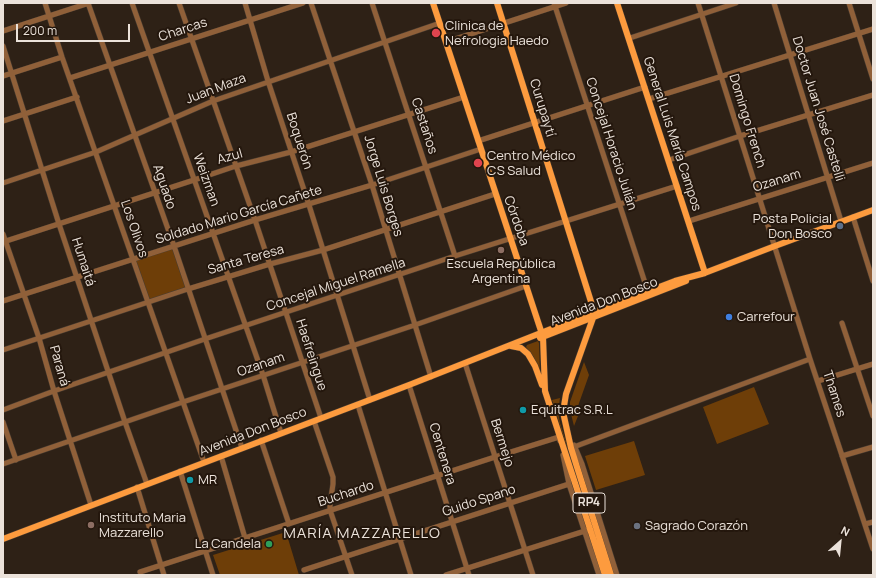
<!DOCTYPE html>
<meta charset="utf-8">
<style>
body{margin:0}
#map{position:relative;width:876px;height:578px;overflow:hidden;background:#2e2116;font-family:Manrope,sans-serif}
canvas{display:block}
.frame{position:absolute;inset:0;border:4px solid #ebe2da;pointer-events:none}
.north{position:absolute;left:820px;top:522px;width:40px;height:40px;-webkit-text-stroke:3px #24170d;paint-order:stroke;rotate:27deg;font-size:11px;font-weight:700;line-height:16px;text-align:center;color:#ebe2da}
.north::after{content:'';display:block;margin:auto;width:14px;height:18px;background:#ebe2da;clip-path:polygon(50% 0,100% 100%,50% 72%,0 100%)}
.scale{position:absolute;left:16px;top:24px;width:114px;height:18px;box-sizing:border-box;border:2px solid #ebe2da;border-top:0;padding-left:5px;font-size:12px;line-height:14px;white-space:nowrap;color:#ebe2da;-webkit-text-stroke:3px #24170d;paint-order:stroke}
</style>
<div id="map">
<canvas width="876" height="578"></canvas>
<div class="frame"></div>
<div class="north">N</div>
<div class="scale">200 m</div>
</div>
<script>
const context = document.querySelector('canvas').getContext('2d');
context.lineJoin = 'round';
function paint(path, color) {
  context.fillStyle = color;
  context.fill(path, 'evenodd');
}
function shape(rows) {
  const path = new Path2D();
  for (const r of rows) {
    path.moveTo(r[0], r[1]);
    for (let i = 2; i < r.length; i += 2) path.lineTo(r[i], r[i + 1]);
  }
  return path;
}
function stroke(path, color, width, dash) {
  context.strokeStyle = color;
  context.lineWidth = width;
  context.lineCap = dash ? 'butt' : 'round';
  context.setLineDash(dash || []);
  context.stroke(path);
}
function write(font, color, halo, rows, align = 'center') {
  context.font = font + ' Manrope,sans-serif';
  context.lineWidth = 4;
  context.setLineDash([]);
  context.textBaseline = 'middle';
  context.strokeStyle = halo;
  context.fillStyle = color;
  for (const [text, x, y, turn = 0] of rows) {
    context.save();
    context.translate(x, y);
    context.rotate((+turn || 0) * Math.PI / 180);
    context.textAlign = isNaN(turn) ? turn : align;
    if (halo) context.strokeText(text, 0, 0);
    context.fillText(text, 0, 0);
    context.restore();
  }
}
paint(shape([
 [174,246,188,289,149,302,133,259],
 [538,341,539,343,540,373,534,358,526,347,527,345],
 [584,362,589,375,578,406,578,416,574,426,570,410,570,402],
 [754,387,769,424,717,444,703,407],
 [560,398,558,412,560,423,609,575,607,575,552,400],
 [634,441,645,475,596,490,585,456],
 [286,532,299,575,220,575,213,555]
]), '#6e3e08');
const minor = shape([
 [45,3,62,57,204,462],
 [88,3,174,246,242,448],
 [132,3,263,375,281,433],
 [179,3,255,220,321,418],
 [245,3,268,81,309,205,370,400],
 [311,3,372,185,431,377],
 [372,3,455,256],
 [554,3,648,292],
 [698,3,810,359,873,549],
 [774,3,841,221],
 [849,3,873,79],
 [3,31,89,3],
 [630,38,736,3],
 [446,42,566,3],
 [3,46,59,224,125,422,147,484],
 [3,76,62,57],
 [70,78,303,3],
 [649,99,873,29],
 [3,121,77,97],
 [478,141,645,87],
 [669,160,740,136,873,95],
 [3,183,96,152,213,101,440,23],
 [853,217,873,281],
 [689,221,873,163],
 [3,234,39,338,54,391,91,505],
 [3,242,194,180,236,166,291,152,464,97],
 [3,301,255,220,372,185,481,149],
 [842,323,873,416],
 [3,350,188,289,270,264,323,250,495,194],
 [465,363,533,575],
 [818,381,873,364],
 [409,385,469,575],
 [358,405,411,575],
 [3,410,54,391,205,339,455,256,677,186],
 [314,421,333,477,333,484,330,505,330,510,352,575],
 [3,422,16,460],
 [261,440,289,524],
 [574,445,582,464,617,575],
 [571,448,810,359],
 [563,455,569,484,599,575],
 [221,456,245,538],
 [842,456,873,447],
 [3,464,183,402,415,325,526,286],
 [180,471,213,575],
 [137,487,164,575],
 [865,524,873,522],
 [304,570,569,484],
 [140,572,495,457,559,437,560,441],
 [446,575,588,530]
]);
const major = shape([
 [433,3,543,337,545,391,605,575],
 [497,3,593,308,593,318,566,394,563,412,571,448,611,575],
 [617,3,705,273],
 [702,274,775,246,873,210],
 [540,338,686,281],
 [511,346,521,348,528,354,535,366,542,385],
 [3,539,409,385,599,310,675,281,705,273]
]);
stroke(minor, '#483c31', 6);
stroke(major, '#483c31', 7);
stroke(minor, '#906039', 5);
stroke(major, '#fd9b3e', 6);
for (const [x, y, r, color] of [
 [436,33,5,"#e0444e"],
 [478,163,5,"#e0444e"],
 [840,226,4,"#5c6f8a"],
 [501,250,4,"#8d6e63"],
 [729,317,4,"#3f7fe0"],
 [523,410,4,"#0f9aa8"],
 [190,480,4,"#0f9aa8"],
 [91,525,4,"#8d6e63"],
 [637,526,4,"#6b7280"],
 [269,544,4,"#2e9e5b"]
]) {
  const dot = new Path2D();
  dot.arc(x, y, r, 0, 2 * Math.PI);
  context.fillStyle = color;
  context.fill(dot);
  stroke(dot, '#24170d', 1.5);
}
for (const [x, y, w] of [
 [589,503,32]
]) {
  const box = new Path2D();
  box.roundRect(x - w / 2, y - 10, w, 20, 3);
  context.fillStyle = '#24170d';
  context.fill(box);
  stroke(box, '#ebe2da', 1);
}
write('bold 12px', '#ebe2da', null, [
 ["RP4",589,503]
]);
write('13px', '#ebe2da', '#24170d', [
 ["Clinica de",445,26],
 ["Nefrologia Haedo",445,41],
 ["Centro Médico",487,156],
 ["CS Salud",487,171],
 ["Posta Policial",832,219,"right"],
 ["Don Bosco",832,234,"right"],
 ["Escuela República",501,264,"center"],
 ["Argentina",501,279,"center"],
 ["Carrefour",737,317],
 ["Equitrac S.R.L",531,410],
 ["MR",198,480],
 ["Instituto Maria",99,518],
 ["Mazzarello",99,533],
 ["Sagrado Corazón",645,526],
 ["La Candela",261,544,"right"]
], 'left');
write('13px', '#ebe2da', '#24170d', [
 ["Charcas",183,30,-18],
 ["Juan Maza",216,89,-21],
 ["Curupaytí",542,108,73],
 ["Doctor Juan José Castelli",818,109,73],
 ["Domingo French",747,121,73],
 ["Castaños",424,126,72],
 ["General Luis María Campos",672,134,72],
 ["Boquerón",299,141,72],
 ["Concejal Horacio Julián",611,144,72],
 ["Azul",230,157,-16],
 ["Weizman",206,180,70],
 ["Ozanam",777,181,-17],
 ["Jorge Luis Borges",383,186,73],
 ["Aguado",164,187,71],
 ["Soldado Mario García Cañete",239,215,-17],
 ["Córdoba",516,221,71],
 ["Los Olivos",134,229,71],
 ["Santa Teresa",246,260,-16],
 ["Humaitá",83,262,72],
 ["Concejal Miguel Ramella",336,285,-18],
 ["Avenida Don Bosco",604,302,-21],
 ["Haefreingue",311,355,72],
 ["Ozanam",261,365,-19],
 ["Paraná",59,366,74],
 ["Thames",834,394,72],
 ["Avenida Don Bosco",253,432,-21],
 ["Bermejo",502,443,72],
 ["Centenera",442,454,73],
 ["Buchardo",346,494,-18],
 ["Guido Spano",479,501,-18]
]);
context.letterSpacing = '1px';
write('15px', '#ebe2da', '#24170d', [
 ["MARÍA MAZZARELLO",362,534]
]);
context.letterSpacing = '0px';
</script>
